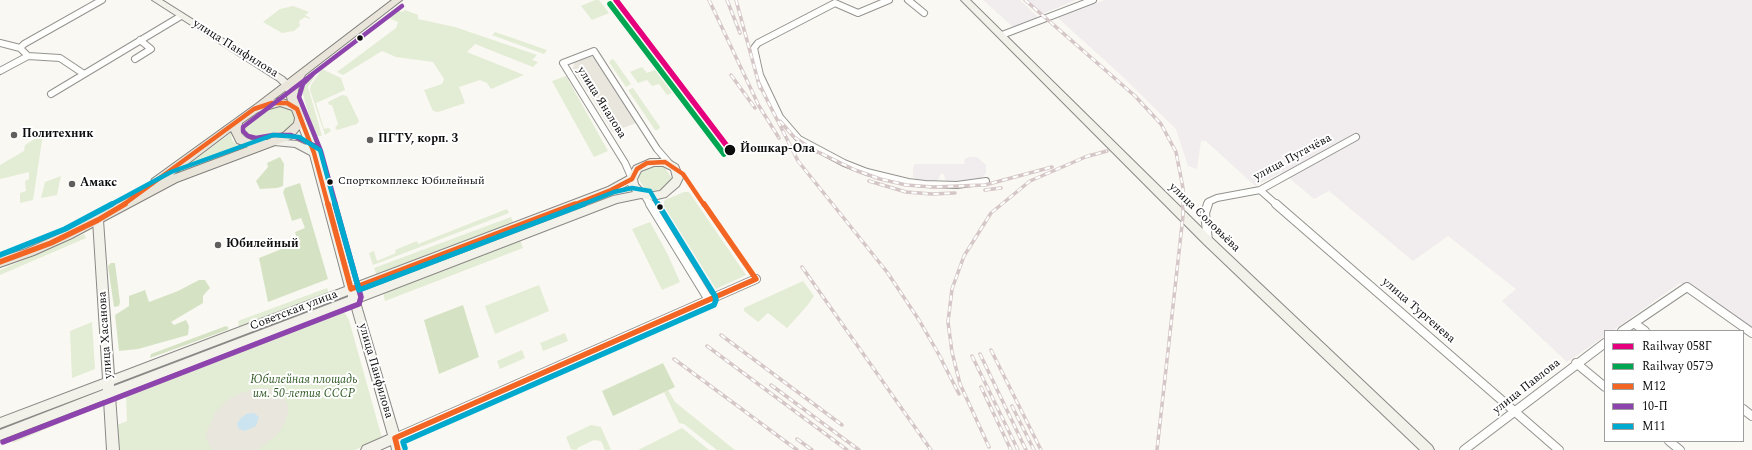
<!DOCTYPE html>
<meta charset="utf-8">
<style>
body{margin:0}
#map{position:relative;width:1752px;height:450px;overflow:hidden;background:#faf8f2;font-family:Spectral,serif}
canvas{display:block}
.legend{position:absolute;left:1604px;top:330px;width:140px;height:112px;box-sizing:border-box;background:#fff;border:1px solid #9e9e9e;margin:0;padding:5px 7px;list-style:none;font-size:12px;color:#0d0d0d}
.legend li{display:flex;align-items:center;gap:8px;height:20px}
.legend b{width:20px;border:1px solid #9e9e9e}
</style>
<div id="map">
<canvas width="1752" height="450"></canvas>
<ul class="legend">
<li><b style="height:5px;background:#e5007d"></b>Railway 058Г</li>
<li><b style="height:5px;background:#00a651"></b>Railway 057Э</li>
<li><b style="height:5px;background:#f26522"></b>М12</li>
<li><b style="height:5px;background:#8e44ad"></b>10-П</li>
<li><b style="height:5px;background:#00a9ce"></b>М11</li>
</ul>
</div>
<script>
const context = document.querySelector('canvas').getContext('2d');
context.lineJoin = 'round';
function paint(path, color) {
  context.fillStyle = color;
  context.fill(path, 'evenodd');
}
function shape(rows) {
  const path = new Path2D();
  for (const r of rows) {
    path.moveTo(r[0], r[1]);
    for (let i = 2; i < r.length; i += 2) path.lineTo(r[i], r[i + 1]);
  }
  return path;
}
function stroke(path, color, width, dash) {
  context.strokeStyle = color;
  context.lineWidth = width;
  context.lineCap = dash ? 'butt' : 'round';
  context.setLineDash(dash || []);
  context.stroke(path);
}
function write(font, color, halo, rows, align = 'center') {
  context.font = font + ' Spectral,serif';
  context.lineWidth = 4;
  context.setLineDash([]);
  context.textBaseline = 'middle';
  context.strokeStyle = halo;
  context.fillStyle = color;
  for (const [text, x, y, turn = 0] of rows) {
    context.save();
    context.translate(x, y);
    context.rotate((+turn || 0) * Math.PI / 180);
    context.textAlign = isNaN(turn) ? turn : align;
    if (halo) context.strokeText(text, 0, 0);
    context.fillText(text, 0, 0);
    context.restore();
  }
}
paint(shape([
 [983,0,1020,0,1038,17,1013,27],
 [1025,0,1076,0,1042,14],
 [1105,0,1752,0,1752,334,1680,283,1612,331,1605,331,1605,336,1567,362,1502,301,1516,289,1448,236,1413,261,1329,191,1314,199,1282,172,1255,186,1206,141,1201,141,1197,169,1188,166,1176,129,1121,75,1058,18],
 [969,157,977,157,986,165,986,173,981,179,949,182,945,179,944,174,940,174,939,179,934,182,917,180,913,177,913,167,915,164,964,164,965,159]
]), '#f1ecee');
paint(shape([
 [595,0,599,0,609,13,592,20,581,6],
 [293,6,309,12,305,15,310,18,309,19,305,17,299,21,300,26,294,31,282,33,263,22,280,9],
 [397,10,402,12,405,10,418,15,418,19,455,27,537,55,532,60,538,62,533,67,475,44,467,52,524,75,491,89,487,83,480,80,459,87,465,103,438,112,433,111,424,90,442,84,444,79,433,62,396,57,382,51,343,75,337,72,396,28,398,22,389,18],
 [495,32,547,50,544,54,492,35],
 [348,44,352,44,320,68,308,87,322,136,315,136,300,84,304,78],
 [612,59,614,60,631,84,626,87,609,62],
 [642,67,647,73,655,70,672,93,667,95,659,84,652,86,647,80,638,83,630,72],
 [322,69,341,78,345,90,316,103,324,129,329,128,331,131,325,135,310,90,311,85],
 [566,76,608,151,594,157,552,81],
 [633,88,660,127,658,130,655,130,628,90],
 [342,95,347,96,359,121,357,124,337,130,335,128,338,124,332,105,329,105,328,102],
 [280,105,292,109,295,116,292,124,284,132,273,137,260,140,253,139,244,133,244,124,247,119,258,110],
 [231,133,232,140,237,145,246,148,180,171],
 [43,134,33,200,20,203,20,193,26,191,25,181,29,179,29,172,0,179,0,165,24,151,25,145],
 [652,165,663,165,673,180,662,190,646,191,637,176,645,168],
 [61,176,57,195,41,198,45,182],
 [684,192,689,192,746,275,716,289,664,206,664,201,667,199],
 [603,197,604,199,381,284,380,282],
 [507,209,509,213,373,265,369,253,374,251,377,261,396,253,395,250,417,241,418,244],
 [511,217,514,224,377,276,374,268],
 [650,222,667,253,680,282,662,290,632,229],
 [84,234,86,238,0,275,0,270],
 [520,240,523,248,385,301,383,292],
 [803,281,814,296,807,306,787,328,768,313,758,322,744,311,744,308],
 [539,285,549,311,495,334,485,306],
 [327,288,329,293,239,327,238,321],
 [333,311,345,313,349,320,382,438,355,450,119,450,117,425,127,421,126,395,134,388],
 [92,322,95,369,72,378,70,331],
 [565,333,568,341,543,351,540,343],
 [522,350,525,358,500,369,497,361],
 [668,390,675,402,735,450,717,450,684,424,679,423,664,392],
 [86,407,86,412,13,443,13,436,18,431,73,410],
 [591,425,601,427,611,450,605,450,601,441,594,440,579,447,576,450,571,449,566,437],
 [682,428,709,450,638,450]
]), '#e3ecd4');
paint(shape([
 [280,157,284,164,283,186,277,188,260,189,256,181,268,167,267,163],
 [300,183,328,279,268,302,259,258,294,244,293,242,297,240,295,232,305,228,301,218,292,221,283,192,285,188],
 [111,263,115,263,120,302,119,306,114,307,108,266],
 [199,280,205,280,210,288,203,296,203,303,171,322,174,325,186,320,189,326,188,335,138,349,119,351,115,315,129,306,129,296,145,290,149,302,178,291],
 [463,305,479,357,439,374,424,320],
 [226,326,229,328,227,330,150,358,151,354],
 [663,363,675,387,613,416,602,391]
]), '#d5e3c4');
paint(shape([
 [585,56,592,56,595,59,636,123,613,132,573,68,575,60],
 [257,388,265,388,278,391,283,396,288,405,288,412,284,425,276,436,257,450,212,450,207,441,206,433,215,413,225,402,238,394]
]), '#e9e6de');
paint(shape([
 [254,413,259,417,256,426,245,431,239,429,237,424,240,419,246,414]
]), '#cce4ef');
const streetFar1 = shape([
 [889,0,858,13,835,3,758,43,754,48,760,75,780,117,799,139,844,163,867,172,908,182,925,184,957,185,986,181],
 [908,0,924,13],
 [1002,35,1093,0],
 [0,43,20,48],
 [20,48,24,44,102,0],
 [28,56,60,58,84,74],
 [135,59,151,49,140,40],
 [0,71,28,56,20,48],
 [51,94,181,16],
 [632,179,625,163,563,63,594,51,657,149,670,164],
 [1260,190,1277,205],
 [645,196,650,205],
 [1207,205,1208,202,1217,198,1260,190,1356,137]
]);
const street = shape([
 [650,204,709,300],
 [1208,204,1205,213,1208,241],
 [1276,204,1559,450],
 [1634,323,1645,331],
 [1622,331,1687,287,1752,333],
 [1576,363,1605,387],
 [1743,409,1752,416],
 [395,438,756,279],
 [1669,441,1680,450],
 [1464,450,1605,343]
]);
const secondary = shape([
 [152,0,162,0,284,77,291,84,295,94,294,96,288,96,283,86,278,81,152,0],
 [961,0,970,0,1212,238,1432,446,1434,450,1420,450,1204,244,961,0],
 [300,115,305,118,319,153,355,283,608,187,628,176,634,166,650,159,668,159,678,165,683,178,679,186,666,197,653,200,641,198,617,203,360,302,404,450,392,450,391,445,380,450,361,450,363,446,388,435,351,305,115,396,119,450,107,450,104,400,0,440,0,430,103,390,103,389,0,428,0,418,103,379,93,220,94,217,98,216,102,217,103,220,114,375,345,287,310,155,295,147,274,145,269,142,274,139,297,141,306,145,295,118,300,115],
 [654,166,663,166,671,170,673,178,660,191,653,192,644,191,638,184,637,179,641,171,654,166],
 [628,185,633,192,613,196,358,293,357,291,614,193,628,185],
 [348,295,348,297,114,386,114,384,348,295]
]);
const primary = shape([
 [392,0,402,0,305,75,299,86,297,97,305,118,304,124,291,139,177,182,72,238,34,255,0,267,0,257,26,249,64,232,153,185,151,182,152,179,256,104,392,0],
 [289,88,287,97,288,101,280,98,273,100,289,88],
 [280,106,292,110,295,118,294,123,283,133,267,140,251,140,245,137,241,133,242,123,258,112,280,106],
 [231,131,237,143,248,147,173,175,231,131]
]);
stroke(streetFar1, '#949390', 8);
stroke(street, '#949390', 10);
stroke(secondary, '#8a8987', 2);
stroke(primary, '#81807d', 2);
stroke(streetFar1, '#fefefd', 6);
stroke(street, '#fefefd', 8);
paint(secondary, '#f3f2ea');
paint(primary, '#e9e5db');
const rail = shape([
 [709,0,759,106,779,138],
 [727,0,740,33],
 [736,0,760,88],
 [1025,0,1135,96,1161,124,1176,152,1183,188,1183,216,1157,450],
 [731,75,755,108],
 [758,82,798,161,887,272,919,320,942,360],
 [780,121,794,137,816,152],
 [812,149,855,170,880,179,906,185,933,187,985,185,1052,167],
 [1085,157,1107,151],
 [869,181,906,192,932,194,955,193],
 [985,190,1001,188],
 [802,267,931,450],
 [721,335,842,425],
 [707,346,847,450],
 [991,350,1041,450],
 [980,354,1026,450],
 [939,355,959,394],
 [972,356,1018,450],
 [674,359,797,450],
 [771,385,859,450],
 [981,387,1011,450],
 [1012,406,1034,450],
 [797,439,812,450],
 [989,447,960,384,952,352,948,322,952,289,964,256,991,213,1030,181,1090,155]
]);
stroke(rail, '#d5c7c7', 3.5);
stroke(rail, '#fff', 2, [5.5]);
stroke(shape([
 [123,205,254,109,272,103,287,103,297,109,314,153,328,205],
 [573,205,611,190,632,179,637,169,647,163,665,162,683,174,704,205]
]), '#f26522', 4.5);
stroke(shape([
 [328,204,351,289,575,204],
 [0,262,51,243,98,220,125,204],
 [398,450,395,438,756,279,704,204]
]), '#f26522', 5.5);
stroke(shape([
 [313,74,303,84,299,97,321,151,336,205],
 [318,147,291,135,273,135,256,138,248,136,243,131,243,127,402,6]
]), '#8e44ad', 4.5);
stroke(shape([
 [3,442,359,304,361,297,335,204]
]), '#8e44ad', 5.5);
stroke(shape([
 [110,205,171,172,273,135,299,137,320,150,335,205],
 [581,205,614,192,632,188,650,191,658,205]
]), '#00a9ce', 4.5);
stroke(shape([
 [335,204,359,290,584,204],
 [0,255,65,229,112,204],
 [405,448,403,442,714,305,716,300,715,296,658,204]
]), '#00a9ce', 5.5);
stroke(shape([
 [616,0,730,150]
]), '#e5007d', 5.5);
stroke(shape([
 [610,4,724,154]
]), '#00a651', 5.5);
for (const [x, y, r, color] of [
 [360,38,3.5,"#0d0d0d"],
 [14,135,4,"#605f5d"],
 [370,140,4,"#605f5d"],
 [730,150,6,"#0d0d0d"],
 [330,182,3.5,"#0d0d0d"],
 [72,184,4,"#605f5d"],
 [660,207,3.5,"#0d0d0d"],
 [218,245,4,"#605f5d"]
]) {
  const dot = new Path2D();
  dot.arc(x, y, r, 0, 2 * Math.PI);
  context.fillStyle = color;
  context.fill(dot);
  stroke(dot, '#fff', 1.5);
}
write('11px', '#0d0d0d', '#fff', [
 ["Спорткомплекс Юбилейный",338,182]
], 'left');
write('12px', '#0d0d0d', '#fff', [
 ["улица Панфилова",235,49,32],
 ["улица Яналова",601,103,58],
 ["улица Пугачёва",1293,158,-28],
 ["улица Соловьёва",1204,218,44],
 ["Советская улица",294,311,-21],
 ["улица Тургенева",1418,311,41],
 ["улица Хасанова",106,335,-94],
 ["улица Панфилова",375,371,74],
 ["улица Павлова",1527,387,-38]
]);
write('bold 12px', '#0d0d0d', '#fff', [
 ["Политехник",22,135],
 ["ПГТУ, корп. 3",378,140],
 ["Амакс",80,184],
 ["Юбилейный",226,245]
], 'left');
write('bold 12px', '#0d0d0d', '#fff', [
 ["Йошкар-Ола",740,150]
], 'left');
write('italic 12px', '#325c26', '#fff', [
 ["Юбилейная площадь",304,381],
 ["им. 50-летия СССР",304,395]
]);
</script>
